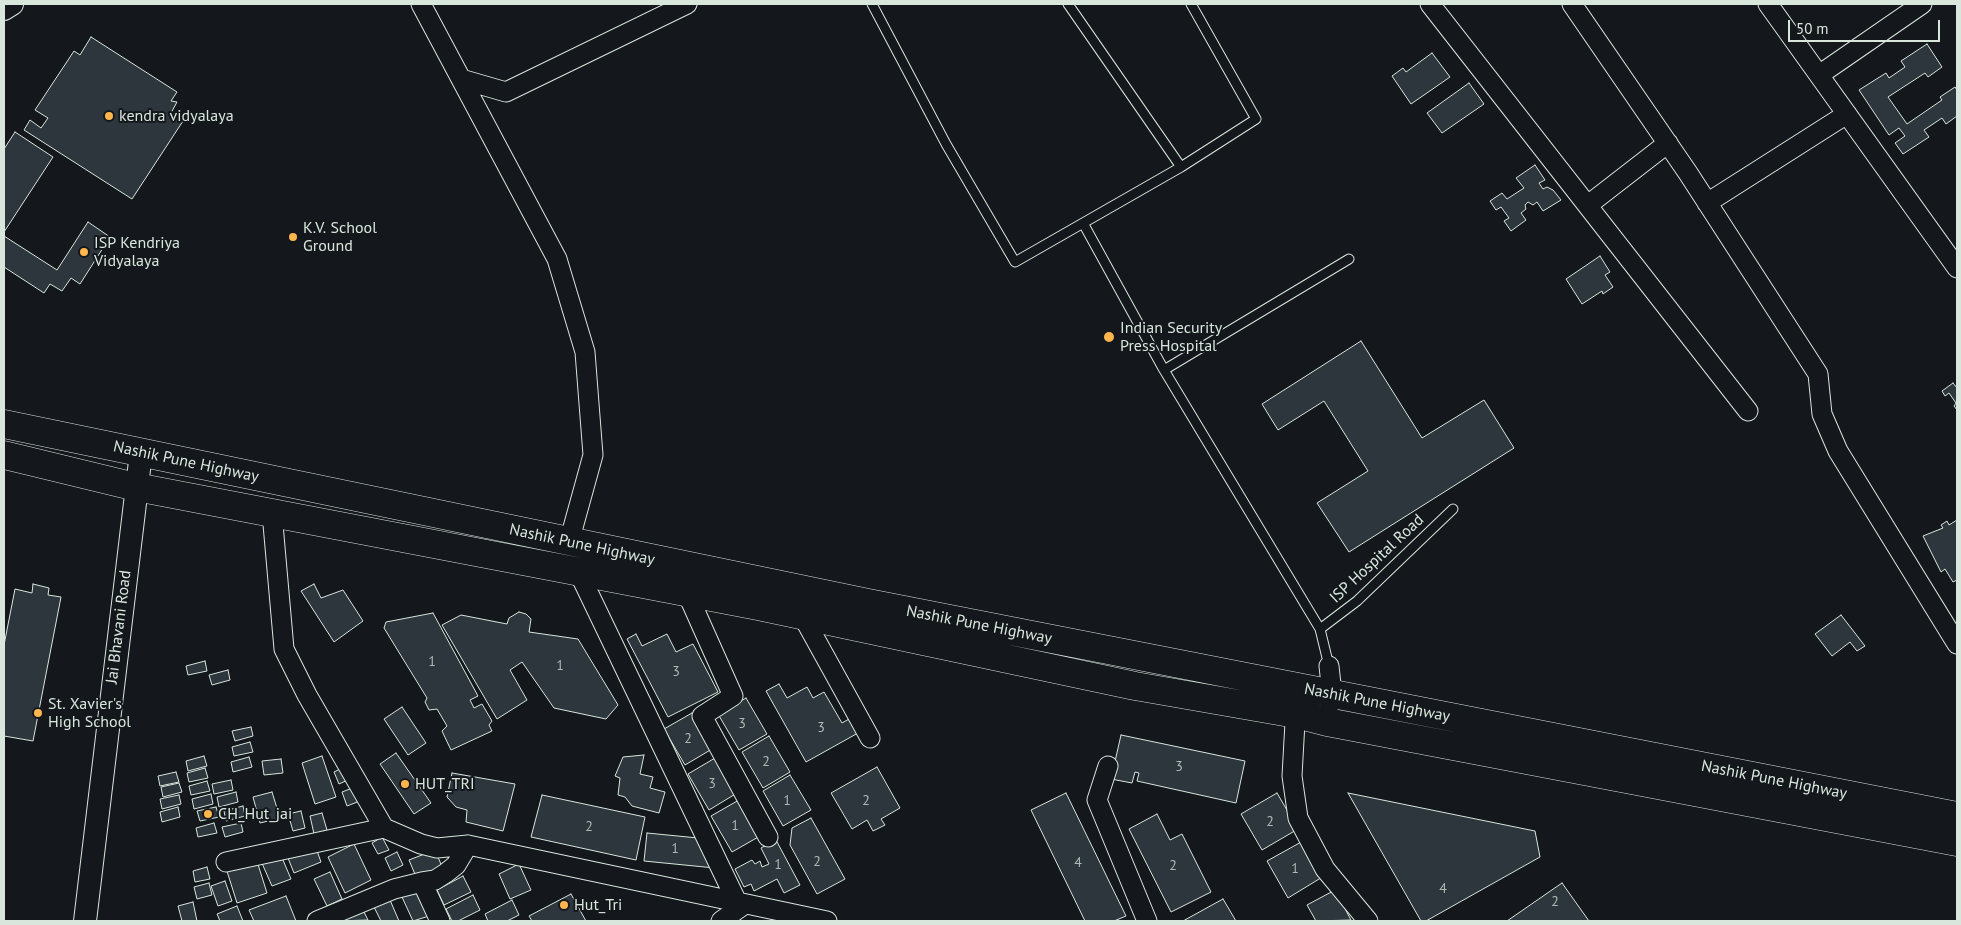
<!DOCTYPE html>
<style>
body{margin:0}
#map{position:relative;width:1961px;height:925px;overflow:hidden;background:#14181c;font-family:"PT Sans",sans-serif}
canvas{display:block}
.frame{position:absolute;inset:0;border:5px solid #d8e6dc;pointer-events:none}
.scale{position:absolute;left:1788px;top:20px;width:152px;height:22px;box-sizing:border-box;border:2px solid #d8e6dc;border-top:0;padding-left:6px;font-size:15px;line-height:18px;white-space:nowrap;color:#d8e6dc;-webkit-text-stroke:4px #14181c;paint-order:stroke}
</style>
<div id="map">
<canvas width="1961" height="925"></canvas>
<div class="frame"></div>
<div class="scale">50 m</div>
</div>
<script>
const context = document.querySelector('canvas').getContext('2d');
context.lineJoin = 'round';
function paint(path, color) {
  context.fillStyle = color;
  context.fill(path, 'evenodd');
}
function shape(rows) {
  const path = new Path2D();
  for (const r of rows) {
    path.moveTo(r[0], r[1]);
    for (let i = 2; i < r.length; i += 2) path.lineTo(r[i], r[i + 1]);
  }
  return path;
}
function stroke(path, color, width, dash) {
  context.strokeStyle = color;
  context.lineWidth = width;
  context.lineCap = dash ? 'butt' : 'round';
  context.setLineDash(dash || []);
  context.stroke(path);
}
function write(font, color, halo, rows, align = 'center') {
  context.font = font + ' "PT Sans",sans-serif';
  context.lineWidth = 4;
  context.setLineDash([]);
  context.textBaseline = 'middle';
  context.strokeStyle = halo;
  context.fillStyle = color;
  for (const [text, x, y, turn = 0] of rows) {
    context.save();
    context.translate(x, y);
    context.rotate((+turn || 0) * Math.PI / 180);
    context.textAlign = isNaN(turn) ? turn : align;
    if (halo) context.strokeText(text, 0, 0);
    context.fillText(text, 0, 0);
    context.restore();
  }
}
const building = shape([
 [91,37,177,92,171,101,177,102,171,113,183,121,132,199,24,130,30,120,41,128,48,118,35,110,74,51,80,55,91,37],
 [1927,44,1942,67,1928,77,1925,73,1888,97,1907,124,1942,100,1940,97,1955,87,1957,90,1957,116,1946,124,1942,118,1924,130,1929,137,1903,154,1895,143,1905,136,1899,128,1889,135,1859,90,1886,73,1889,78,1905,67,1901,61,1927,44],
 [1432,53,1450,77,1411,104,1392,76,1403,68,1406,72,1432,53],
 [1469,83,1484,104,1442,133,1427,113,1469,83],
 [15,132,53,157,4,232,4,149,15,132],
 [1535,165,1545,180,1539,183,1543,189,1547,187,1553,190,1561,200,1543,211,1537,202,1533,205,1528,202,1525,205,1526,209,1521,213,1526,220,1511,231,1504,221,1509,218,1501,207,1496,210,1490,201,1502,193,1507,199,1524,188,1516,178,1535,165],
 [88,222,110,237,80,284,71,278,62,291,50,284,44,293,4,267,4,236,57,270,88,222],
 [1600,256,1610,272,1605,275,1613,287,1603,294,1602,291,1582,304,1566,279,1600,256],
 [1361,341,1422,438,1484,400,1514,448,1349,552,1317,503,1368,471,1324,401,1278,430,1262,404,1361,341],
 [1953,383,1957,388,1957,410,1954,406,1956,403,1949,393,1945,396,1942,391,1953,383],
 [1957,520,1957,580,1953,582,1945,569,1941,572,1923,536,1943,528,1941,525,1947,521,1949,525,1957,520],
 [33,584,49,588,48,595,61,597,33,741,4,736,4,645,15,589,32,593,33,584],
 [314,584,321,598,343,590,363,621,334,642,301,591,314,584],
 [519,612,526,614,531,619,529,632,578,639,618,705,606,719,554,708,522,662,510,670,527,700,497,719,442,625,461,615,507,624,509,618,519,612],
 [433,613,478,696,470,700,474,708,482,704,492,721,489,725,492,731,451,750,442,731,447,726,437,709,429,710,425,702,427,698,384,628,386,622,433,613],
 [1841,615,1865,646,1857,651,1850,642,1832,656,1815,634,1841,615],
 [636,634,642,646,667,634,676,652,693,644,718,692,668,717,627,639,636,634],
 [205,661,207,671,188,675,186,666,205,661],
 [228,670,230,680,212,685,209,675,228,670],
 [779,684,787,698,807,687,813,698,824,692,842,723,849,719,858,733,806,762,766,691,779,684],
 [746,698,767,734,739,750,718,714,746,698],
 [402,707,426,743,408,755,384,719,402,707],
 [692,713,712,749,685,765,664,729,692,713],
 [251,727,253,736,235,741,232,731,251,727],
 [1121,735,1245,761,1236,803,1137,781,1139,773,1135,772,1132,783,1111,779,1121,735],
 [769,736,790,772,763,788,742,752,769,736],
 [250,742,253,752,234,756,232,747,250,742],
 [396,753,431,803,414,814,380,764,396,753],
 [644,755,640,774,653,777,650,788,665,792,659,813,632,806,625,797,618,795,620,778,615,776,623,757,644,755],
 [204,756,207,766,188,771,186,761,204,756],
 [322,756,336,797,315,804,302,763,322,756],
 [249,757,252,767,233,772,231,762,249,757],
 [715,758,737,793,709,810,688,774,715,758],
 [281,759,283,773,264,775,262,761,281,759],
 [344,767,350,779,339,784,334,772,344,767],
 [877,767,900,808,881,819,885,825,873,831,867,820,852,829,831,793,877,767],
 [205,768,208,778,189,782,187,773,205,768],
 [176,772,179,782,160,786,158,776,176,772],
 [452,773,515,784,503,831,466,822,467,810,456,807,447,797,452,773],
 [790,775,811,810,783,826,763,791,790,775],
 [231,780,233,790,214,794,212,784,231,780],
 [207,781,210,791,191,795,189,786,207,781],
 [179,783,182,792,163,797,161,787,179,783],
 [355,787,360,801,347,806,342,792,355,787],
 [236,792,238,802,219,807,217,797,236,792],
 [272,792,280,818,260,823,253,797,272,792],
 [1066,793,1126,916,1114,921,1085,921,1031,810,1066,793],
 [1277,793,1298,829,1262,850,1241,814,1277,793],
 [1348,793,1535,831,1540,857,1426,921,1421,921,1348,793],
 [211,794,213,804,194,809,192,799,211,794],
 [179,795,181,804,162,809,160,799,179,795],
 [542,795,645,817,636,860,531,837,542,795],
 [739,800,760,836,732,852,711,816,739,800],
 [243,806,245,816,226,821,224,811,243,806],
 [178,807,180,817,162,822,160,812,178,807],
 [216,807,219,817,200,821,197,811,216,807],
 [301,811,305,828,293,831,288,814,301,811],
 [322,813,327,830,314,834,310,816,322,813],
 [1157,814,1170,840,1182,834,1211,892,1171,912,1129,829,1157,814],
 [811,818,845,879,817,894,790,845,792,828,811,818],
 [214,823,217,833,198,837,196,828,214,823],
 [241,823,243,832,225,837,222,827,241,823],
 [647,833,698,838,715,868,644,861,647,833],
 [382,837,389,850,378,854,372,843,382,837],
 [776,840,800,885,784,893,777,879,754,891,751,884,744,887,735,869,752,860,755,864,760,861,762,867,769,864,761,848,776,840],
 [1303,841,1324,876,1288,898,1267,861,1303,841],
 [354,844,371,880,345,893,328,857,354,844],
 [316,848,321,862,294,873,288,858,316,848],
 [435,850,443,869,417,879,409,860,435,850],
 [397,852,403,865,391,871,385,858,397,852],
 [280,853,291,879,272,886,261,861,280,853],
 [256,858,267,893,237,903,226,868,256,858],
 [519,864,531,890,510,899,499,874,519,864],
 [207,867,210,879,195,882,193,871,207,867],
 [330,872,342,899,327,906,314,879,330,872],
 [463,876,471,892,444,905,437,890,463,876],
 [225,881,232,901,218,906,211,886,225,881],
 [209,883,212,895,197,899,194,887,209,883],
 [1562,883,1589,921,1507,921,1562,883],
 [417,889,429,916,413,921,402,897,417,889],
 [1335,890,1351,920,1316,921,1307,905,1335,890],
 [571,894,586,921,532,921,529,916,571,894],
 [473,895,480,910,458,921,452,921,446,909,473,895],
 [286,896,296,921,254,921,249,910,286,896],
 [1223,899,1236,921,1183,921,1223,899],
 [390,900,399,921,381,921,374,907,390,900],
 [512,900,519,915,507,921,488,921,485,914,512,900],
 [193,902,197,921,182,921,178,906,193,902],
 [237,906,243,921,220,921,217,914,237,906],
 [362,908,368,920,336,921,362,908]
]);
paint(building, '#2c363c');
stroke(building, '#d8e6dc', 1);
const service = shape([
 [872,4,946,144,1015,262,1181,167,1068,4],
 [1181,167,1256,119,1191,4],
 [1083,223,1164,370,1320,629,1329,666],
 [1164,370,1349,259],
 [1320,629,1357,601,1453,509]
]);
const minor = shape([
 [421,4,557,259,585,352,593,455,569,542],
 [1430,4,1748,411],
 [1572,4,1688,173,1818,374,1822,414,1838,451,1957,644],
 [1768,4,1957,268],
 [1819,75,1922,4],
 [461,79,506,92,687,4],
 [1707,203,1847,114],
 [1588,205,1668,143],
 [272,513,284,649,307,695,384,828,421,844,437,848,468,845,827,921],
 [578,571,737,902],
 [687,593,733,696,702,716,768,837],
 [802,615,870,738],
 [1329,666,1332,694,1330,704],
 [1296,704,1292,776,1298,818,1325,869,1368,921],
 [1108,766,1097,800,1147,921],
 [226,862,384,828],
 [422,882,435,880,446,873,456,865,468,845],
 [317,921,394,889,422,882,440,921],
 [721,921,745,904]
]);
const tertiary = shape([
 [4,9,12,4],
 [85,921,141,453]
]);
const trunk = shape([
 [4,424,868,603,1957,816],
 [4,455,136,487,758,606,1135,686,1296,714,1327,722,1957,842]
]);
stroke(service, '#d8e6dc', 11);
stroke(minor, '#d8e6dc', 21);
stroke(tertiary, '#d8e6dc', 24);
stroke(trunk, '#d8e6dc', 29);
stroke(service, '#14181c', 9);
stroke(minor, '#14181c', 19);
stroke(tertiary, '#14181c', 22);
stroke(trunk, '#14181c', 28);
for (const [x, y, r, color] of [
 [109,116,5,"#ffb74d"],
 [293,237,5,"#ffb74d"],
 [84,252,5,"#ffb74d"],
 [1109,337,6,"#ffb74d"],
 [38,713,5,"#ffb74d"],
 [405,784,5,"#ffb74d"],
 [208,814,5,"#ffb74d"],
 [564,905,5,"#ffb74d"]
]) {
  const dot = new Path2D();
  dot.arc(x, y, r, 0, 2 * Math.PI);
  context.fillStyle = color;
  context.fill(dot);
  stroke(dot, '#14181c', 2);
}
write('14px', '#adbab4', null, [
 ["1",432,662],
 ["1",560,666],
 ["3",676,672],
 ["3",742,724],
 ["3",821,728],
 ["2",688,739],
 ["2",766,762],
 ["3",1179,767],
 ["3",712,784],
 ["1",787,801],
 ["2",866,801],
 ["2",1270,822],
 ["1",735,826],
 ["2",589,827],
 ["1",675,849],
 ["2",817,862],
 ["4",1078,863],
 ["1",778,865],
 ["2",1173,866],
 ["1",1295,869],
 ["4",1443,889],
 ["2",1555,902]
]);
write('16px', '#d8e6dc', '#14181c', [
 ["kendra vidyalaya",119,116],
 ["K.V. School",303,228],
 ["Ground",303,246],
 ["ISP Kendriya",94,243],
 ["Vidyalaya",94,261],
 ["Indian Security",1120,328],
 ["Press Hospital",1120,346],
 ["St. Xavier's",48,704],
 ["High School",48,722],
 ["HUT_TRI",415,784],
 ["CH_Hut_jai",218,814],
 ["Hut_Tri",574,905]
], 'left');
write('16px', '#d8e6dc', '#14181c', [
 ["Nashik Pune Highway",186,462,12],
 ["Nashik Pune Highway",582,545,12],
 ["ISP Hospital Road",1377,559,-43],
 ["Nashik Pune Highway",979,625,11],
 ["Jai Bhavani Road",119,627,-83],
 ["Nashik Pune Highway",1377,703,11],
 ["Nashik Pune Highway",1774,780,11]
]);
</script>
